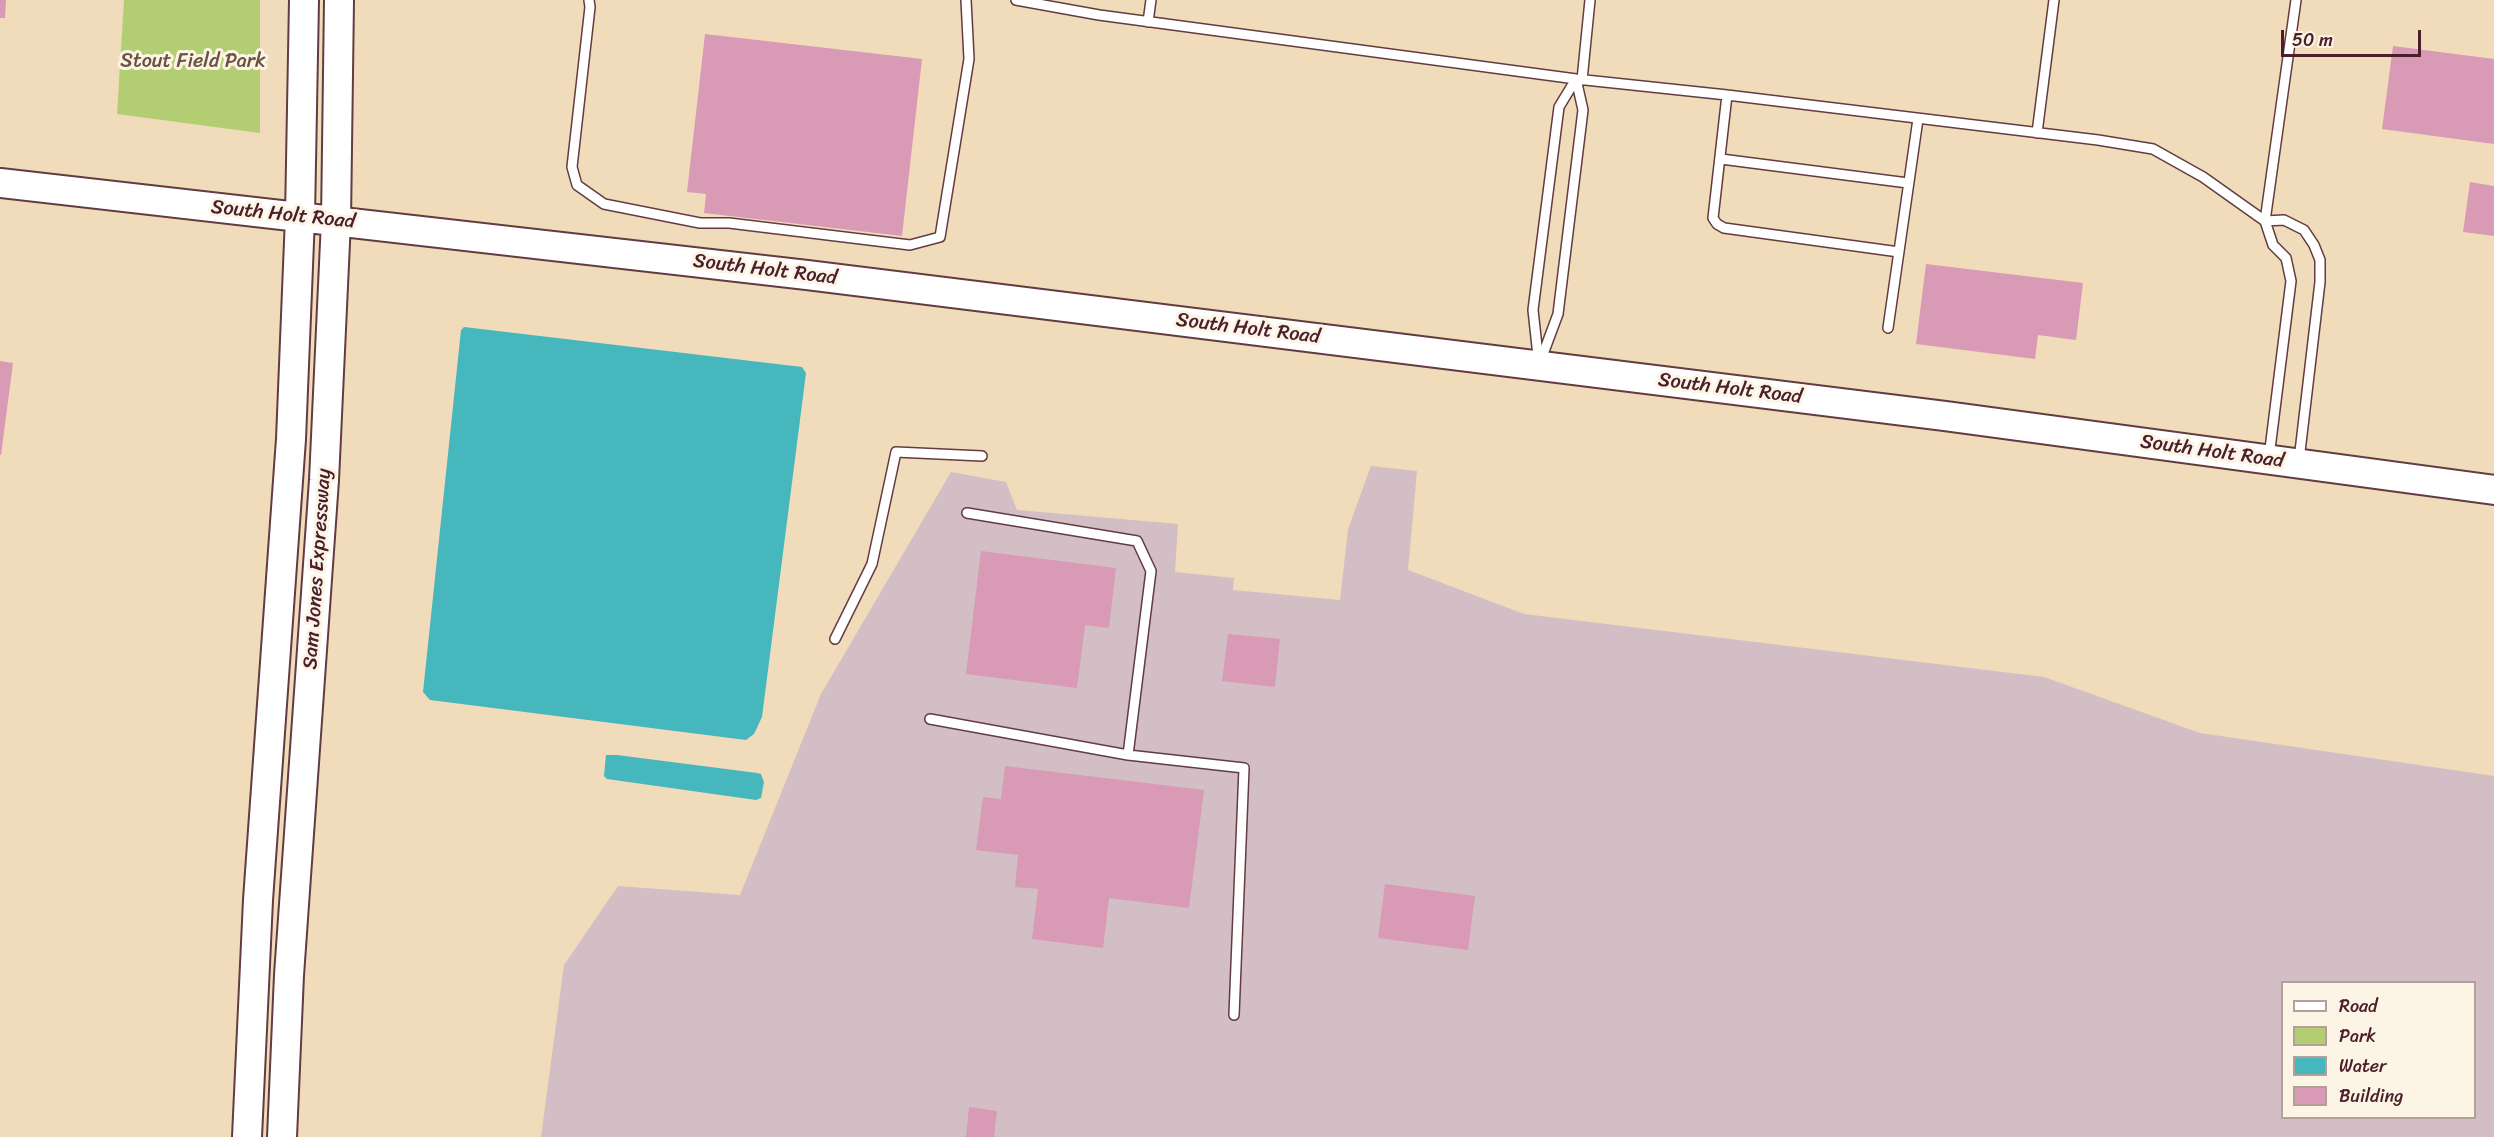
<!DOCTYPE html>
<style>
body{margin:0}
#map{position:relative;width:2494px;height:1137px;overflow:hidden;background:#f0dbba;font-family:Sriracha,sans-serif}
canvas{display:block}
.legend{position:absolute;left:2281px;top:981px;width:195px;height:138px;box-sizing:border-box;background:#fcf5e5;border:2px solid #b59f9b;margin:0;padding:8px 10px;list-style:none;font-size:18px;color:#4a1f2b}
.legend li{display:flex;align-items:center;gap:12px;height:30px}
.legend b{width:30px;border:2px solid #b59f9b}
.scale{position:absolute;left:2281px;top:30px;width:140px;height:27px;box-sizing:border-box;border:3px solid #4a1f2b;border-top:0;padding-left:8px;font-size:18px;line-height:21px;white-space:nowrap;color:#4a1f2b;-webkit-text-stroke:4px #fcf5e5;paint-order:stroke}
</style>
<div id="map">
<canvas width="2494" height="1137"></canvas>
<ul class="legend">
<li><b style="height:8px;background:#fff"></b>Road</li>
<li><b style="height:16px;background:#b3cd72"></b>Park</li>
<li><b style="height:16px;background:#47b7be"></b>Water</li>
<li><b style="height:16px;background:#d99ab5"></b>Building</li>
</ul>
<div class="scale">50 m</div>
</div>
<script>
const context = document.querySelector('canvas').getContext('2d');
context.lineJoin = 'round';
function paint(path, color) {
  context.fillStyle = color;
  context.fill(path, 'evenodd');
}
function shape(rows) {
  const path = new Path2D();
  for (const r of rows) {
    path.moveTo(r[0], r[1]);
    for (let i = 2; i < r.length; i += 2) path.lineTo(r[i], r[i + 1]);
  }
  return path;
}
function stroke(path, color, width, dash) {
  context.strokeStyle = color;
  context.lineWidth = width;
  context.lineCap = dash ? 'butt' : 'round';
  context.setLineDash(dash || []);
  context.stroke(path);
}
function write(font, color, halo, rows, align = 'center') {
  context.font = font + ' Sriracha,sans-serif';
  context.lineWidth = 6;
  context.setLineDash([]);
  context.textBaseline = 'middle';
  context.strokeStyle = halo;
  context.fillStyle = color;
  for (const [text, x, y, turn = 0] of rows) {
    context.save();
    context.translate(x, y);
    context.rotate((+turn || 0) * Math.PI / 180);
    context.textAlign = isNaN(turn) ? turn : align;
    if (halo) context.strokeText(text, 0, 0);
    context.fillText(text, 0, 0);
    context.restore();
  }
}
paint(shape([
 [1371,466,1417,471,1408,570,1524,614,2044,677,2200,733,2494,776,2494,1137,541,1137,564,965,618,886,740,895,821,694,951,472,1006,482,1017,510,1178,524,1175,572,1234,578,1233,590,1340,600,1348,529],
 [2282,982,2474,982,2474,1118,2282,1118]
]), '#d2bec4');
paint(shape([
 [124,0,260,0,260,133,117,114]
]), '#b3cd72');
paint(shape([
 [464,327,802,367,806,373,762,717,754,734,746,740,430,700,423,692,461,330],
 [606,755,617,755,757,773,761,774,764,782,761,798,756,800,607,779,604,776]
]), '#47b7be');
paint(shape([
 [0,0,6,0,5,18,0,18],
 [705,34,922,59,902,236,704,213,706,194,687,192],
 [2393,46,2494,59,2494,144,2382,129],
 [2470,182,2494,186,2494,236,2463,232],
 [1926,264,2083,283,2076,340,2038,335,2035,359,1916,344],
 [0,361,13,363,1,455,0,455],
 [981,551,1116,568,1109,628,1085,625,1077,688,966,674],
 [1228,634,1280,639,1275,687,1222,681],
 [1005,766,1204,790,1189,908,1109,898,1103,948,1032,939,1038,889,1015,887,1018,855,976,850,983,797,1001,799],
 [1385,884,1475,896,1468,950,1378,938],
 [969,1107,997,1111,994,1137,966,1137]
]), '#d99ab5');
const service = shape([
 [589,0,590,7,572,167,577,185,604,204,700,223,729,223,910,245,940,237,969,59,966,0],
 [1016,0,1099,15,1576,79,1727,95,2098,140,2153,149,2203,177,2265,221,2284,220,2304,230,2314,245,2320,260,2320,282,2299,460],
 [1148,22,1151,0],
 [1576,79,1583,110,1558,314,1539,365,1533,310,1559,107,1576,79],
 [1582,80,1590,0],
 [1727,95,1713,218,1717,224,1724,228,1899,252],
 [2037,133,2054,0],
 [1721,159,1908,183],
 [1888,328,1918,119],
 [2269,457,2291,281,2286,258,2273,245,2265,221,2296,0],
 [967,513,1137,541,1151,571,1128,755,1244,768,1234,1015],
 [835,639,872,564,896,452,982,456],
 [930,719,1128,755]
]);
const primary = shape([
 [0,183,807,275,1945,416,2494,490],
 [247,1137,258,900,291,439,300,217,304,0],
 [282,1137,289,975,324,480,336,221,339,0]
]);
stroke(service, '#633b40', 12);
stroke(primary, '#633b40', 32);
stroke(service, '#fff', 9);
stroke(primary, '#fff', 28);
write('20px', '#6a5340', '#fcf5e5', [
 ["Stout Field Park",193,62]
]);
write('20px', '#4a1f2b', '#fcf5e5', [
 ["South Holt Road",283,215,6],
 ["South Holt Road",765,270,7],
 ["South Holt Road",1248,329,7],
 ["South Holt Road",1730,389,7],
 ["South Holt Road",2212,452,8],
 ["Sam Jones Expressway",318,569,-86]
]);
</script>
